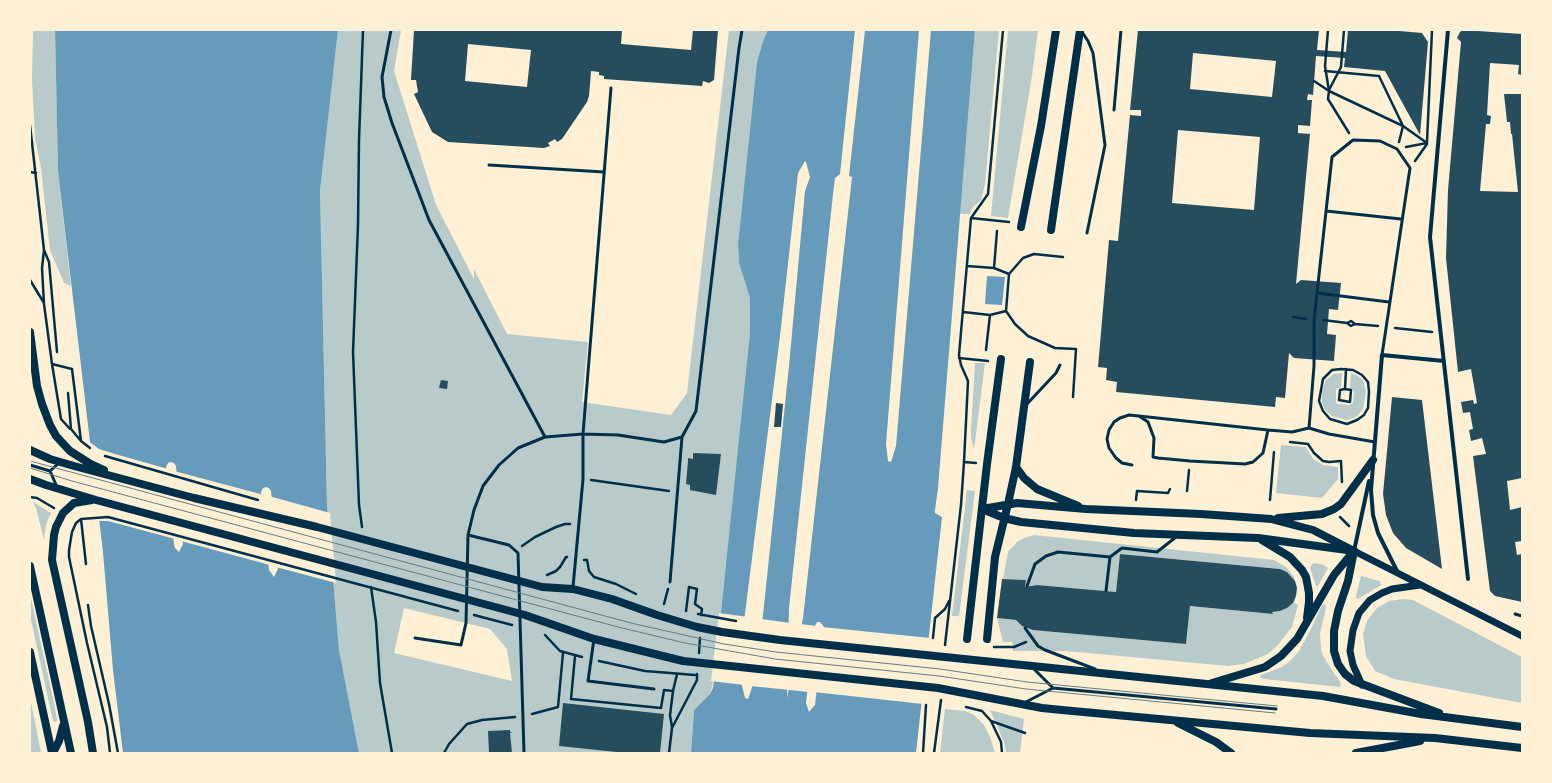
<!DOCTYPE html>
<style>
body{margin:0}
#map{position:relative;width:1552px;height:783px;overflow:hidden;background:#fdf0d5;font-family:"Roboto Serif",serif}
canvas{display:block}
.frame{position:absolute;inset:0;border:31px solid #fdf0d5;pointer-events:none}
</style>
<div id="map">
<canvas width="1552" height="783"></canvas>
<div class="frame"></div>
</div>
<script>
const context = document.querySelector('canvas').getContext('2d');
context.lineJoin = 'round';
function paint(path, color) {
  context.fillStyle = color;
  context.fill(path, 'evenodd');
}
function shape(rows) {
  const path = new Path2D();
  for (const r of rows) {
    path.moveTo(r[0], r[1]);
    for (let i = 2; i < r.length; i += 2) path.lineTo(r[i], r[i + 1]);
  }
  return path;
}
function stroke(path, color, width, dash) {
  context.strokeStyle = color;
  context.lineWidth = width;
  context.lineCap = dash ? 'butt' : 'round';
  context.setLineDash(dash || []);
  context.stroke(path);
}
paint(shape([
 [33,30,55,30,58,171,71,286,64,283,50,250,41,168,35,138,32,79],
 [338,30,401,30,394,71,436,205,474,279,474,269,507,334,588,342,582,402,671,415,687,393,729,30,768,30,763,41,757,62,738,244,739,263,750,298,750,332,722,602,712,688,710,694,694,710,691,753,359,753,339,650,327,505,320,191],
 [404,608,490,629,507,649,512,681,394,653],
 [975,30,999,30,985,184,981,200,972,208,970,214,960,214],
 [1008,30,1038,30,1032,76,1008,218,991,216],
 [975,363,985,363,974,450,971,438,971,430],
 [1342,373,1341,387,1336,389,1336,402,1337,404,1350,405,1353,403,1354,391,1350,388,1351,373,1356,375,1363,380,1366,392,1363,409,1356,417,1347,420,1332,416,1325,410,1322,402,1322,391,1326,380,1334,374],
 [1281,445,1306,447,1313,459,1323,465,1338,467,1338,479,1322,498,1276,493],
 [967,490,975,491,959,616,952,616],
 [33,502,51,513,46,524,44,540,36,508],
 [1034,535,1274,560,1286,567,1294,577,1297,587,1296,596,1294,603,1298,605,1292,627,1277,646,1268,654,1244,664,1228,666,1066,651,1013,651,1012,642,1003,642,997,618,1016,620,1022,626,1033,630,1186,644,1190,606,1272,614,1272,612,1280,611,1287,608,1293,603,1296,596,1297,588,1295,581,1287,572,1280,569,1120,554,1116,592,1037,585,1025,587,1026,580,1003,579,1008,552,1017,542,1024,538],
 [1315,563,1324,565,1328,568,1318,586,1316,586,1310,568,1312,564],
 [1361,576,1380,581,1381,585,1358,599,1356,598,1356,596],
 [30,594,54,703,57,720,56,722,53,721,30,615],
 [1403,599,1413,600,1522,657,1522,703,1394,679,1375,671,1366,656,1363,634,1367,621,1377,608,1389,601],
 [1325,604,1326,608,1320,633,1321,648,1322,654,1333,672,1341,683,1340,687,1264,679,1260,678,1261,675,1282,667,1291,660,1299,651,1310,631,1322,605],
 [30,697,41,753,30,753],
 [945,709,965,711,974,715,984,725,990,737,995,753,940,753],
 [990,710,1024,719,1020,753,1006,753,1004,742]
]), '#b9caca');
paint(shape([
 [55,30,338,30,320,191,327,505,339,650,359,753,123,753,113,670,103,552,58,171],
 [171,462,174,463,176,466,183,544,179,552,175,548,174,544,166,467,168,463],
 [266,487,269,488,271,491,278,569,274,577,269,570,261,492,263,488],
 [768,30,855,30,840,174,835,178,833,194,789,608,787,698,803,618,852,177,849,176,865,30,919,30,886,444,888,461,891,462,896,446,931,30,975,30,938,488,935,510,935,513,942,517,916,753,691,753,694,710,710,694,713,688,722,602,750,332,750,298,739,263,738,244,757,62,763,41],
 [805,161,806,162,810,177,805,191,789,366,757,673,748,699,745,698,738,669,780,336,798,173],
 [817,622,820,622,824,627,815,705,809,712,806,703,815,626],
 [987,276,1005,277,1002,305,985,304]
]), '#669bbc');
paint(shape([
 [87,440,99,449,115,454,168,469,175,539,108,521,97,521,99,536],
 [174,471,264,495,270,565,181,541],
 [269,496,330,513,336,583,276,567],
 [719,613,748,617,741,669,744,685,711,681],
 [761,619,791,623,789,678,800,624,817,626,809,692,751,686,755,673],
 [822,627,930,638,923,704,814,692]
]), '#fdf0d5');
paint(shape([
 [414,30,622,30,621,44,691,50,693,30,718,30,714,80,709,83,703,81,702,86,604,79,604,76,599,75,599,72,591,71,589,96,587,102,562,139,557,142,555,139,548,143,550,146,544,148,448,142,432,132,414,94,418,92,416,80,411,80],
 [468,44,531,50,527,87,465,81],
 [1138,30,1319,30,1317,50,1346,52,1348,30,1387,30,1422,33,1428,42,1420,135,1385,71,1344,67,1345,58,1316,56,1313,95,1308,94,1307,100,1312,100,1310,126,1298,125,1298,133,1310,134,1296,284,1301,280,1341,283,1338,310,1329,309,1327,334,1336,335,1334,361,1294,358,1289,353,1285,398,1276,397,1275,407,1116,392,1117,382,1106,380,1107,368,1098,367,1109,240,1118,241,1130,115,1141,116,1141,110,1130,110],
 [1193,53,1276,61,1272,97,1190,89],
 [1178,130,1260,137,1254,210,1172,203],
 [1463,30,1522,34,1522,75,1518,74,1519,65,1490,63,1487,115,1491,116,1490,124,1486,124,1480,191,1518,192,1512,134,1511,134,1510,122,1507,122,1504,94,1522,94,1522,478,1507,481,1510,510,1522,507,1522,541,1515,542,1517,555,1522,554,1522,602,1495,596,1490,591,1473,456,1486,454,1482,438,1471,441,1469,430,1473,429,1470,412,1463,413,1461,402,1473,400,1474,404,1477,403,1471,369,1458,372,1446,258,1448,190,1461,42,1457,38,1460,32],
 [441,380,448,381,447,389,439,388],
 [1392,397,1422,400,1442,569,1406,548,1393,533,1386,515,1383,494],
 [776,403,783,404,781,427,774,427],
 [693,453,721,454,716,495,690,490,690,485,686,484,688,461,688,458,693,459],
 [1120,554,1280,569,1287,572,1295,581,1297,588,1296,596,1293,603,1287,608,1280,611,1272,612,1273,614,1190,606,1186,644,1033,630,1022,626,1016,620,997,618,1002,579,1026,580,1025,587,1037,585,1116,592],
 [563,703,664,714,660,753,626,753,559,746],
 [510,730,510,732,513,732,510,733,512,753,489,753,488,731]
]), '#264d5e');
stroke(shape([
 [1328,30,1325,66,1329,91,1328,99,1349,133],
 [1325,71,1379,76,1403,126,1399,142],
 [1314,81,1329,91,1403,126,1427,143],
 [1329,90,1341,67,1344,30],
 [30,125,44,250,42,268,44,304,52,364,61,419,70,429],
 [1427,142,1432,30],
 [1406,147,1427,143],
 [1415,161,1427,144],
 [30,172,36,173],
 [971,218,1009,222],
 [997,231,994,268,1009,274],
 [44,250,49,262,57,352],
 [1063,257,1034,254,1023,258,1009,274,1006,311,1015,324,1028,336,1055,348,1076,349,1073,397],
 [967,266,994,268],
 [30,280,44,303],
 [963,312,990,315],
 [1293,317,1306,319],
 [1323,320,1347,323,1351,321,1355,324,1378,326],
 [1347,323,1351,326,1355,324],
 [1395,328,1432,332],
 [986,350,990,315,1006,311],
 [959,358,988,361],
 [52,364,72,369,81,441],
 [1341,369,1353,370,1362,375,1368,382,1369,392,1368,408,1364,415,1357,420,1347,424,1330,419,1323,411,1319,401,1323,379,1332,370,1341,369],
 [1345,389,1351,390,1350,402,1339,400,1340,390,1345,389,1346,369],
 [68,393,71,429,81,441,90,448],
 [1290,442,1308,444,1314,453,1323,461,1329,462,1341,461,1342,482],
 [105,456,258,500],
 [964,462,976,463],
 [591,480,669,491],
 [1187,491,1189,470],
 [30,497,37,498,54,508],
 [1136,500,1137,491,1168,493,1170,489],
 [1270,500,1274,452],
 [1340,517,1349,526],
 [81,519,86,564],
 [362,527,359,505,353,352,358,225,359,140,363,30],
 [522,546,535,537,556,527,565,524,570,524],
 [584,560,587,560,589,571,594,577,616,584,636,594],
 [547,575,556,571,560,567,566,557,567,557],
 [371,587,376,622,380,683,392,753],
 [664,604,668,589],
 [88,605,91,626,109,704,118,753],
 [686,611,689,587,697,589,695,604,702,609,701,615],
 [698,614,736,621],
 [474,615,512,625],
 [545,635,560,651,582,657],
 [933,638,935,618,945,609,949,601],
 [945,645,961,505,964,462,968,381,961,365,959,355,971,218,988,194,1003,30],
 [994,647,1014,647,1026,642],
 [699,653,700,638],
 [575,656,571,699,661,708,664,690,673,691,677,674],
 [599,661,645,671,695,675],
 [966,707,982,711,991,721,1001,742,1002,753],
 [532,714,558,707,563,653],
 [991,721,1025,733],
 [672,727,670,715,673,691],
 [110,753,107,727,87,643,69,557,69,550,72,532,76,523,81,519,108,517,458,611],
 [444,753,449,744,467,724,482,720,515,717],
 [669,753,672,728,697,680,697,674],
 [923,753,926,705],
 [934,753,941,700]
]), '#003049', 2.5);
stroke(shape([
 [391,30,382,77,384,97,392,123,429,220,545,437],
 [1082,32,1088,41,1093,53,1105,145,1087,233],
 [1114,110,1121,30],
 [489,165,604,172],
 [1326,211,1401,219],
 [1382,355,1410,168,1397,149,1380,141,1353,140,1332,157,1317,293,1389,302],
 [1026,405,1056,373,1060,365],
 [1309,428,1314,366,1314,319,1317,293],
 [1268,430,1292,432,1309,428,1329,434,1375,442],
 [30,465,50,471,57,487],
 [1132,465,1122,463,1116,458,1109,448,1107,439,1109,430,1114,422,1120,418,1129,415,1139,416,1268,430,1263,453,1253,462,1245,464,1190,461,1158,458,1153,457,1154,438,1148,422,1139,416],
 [50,471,59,463],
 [468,535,509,545,518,553,524,753],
 [670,582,682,437],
 [1027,586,1035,564,1046,556,1058,552,1110,557,1122,548,1157,552,1176,537],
 [573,587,583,479,583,434,611,88],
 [1106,591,1110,557],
 [1515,614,1522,616],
 [1025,628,1038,646,1045,650,1095,669],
 [415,638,461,645,466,623,468,535,474,510,483,486,499,465,518,448,545,437,583,434,618,435,664,442,682,437,696,411,739,48,742,30],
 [594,639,588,681,654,689],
 [1053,688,1276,709],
 [1024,703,1053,688,1033,668]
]), '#003049', 3);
stroke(shape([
 [1448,30,1430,237,1468,579],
 [1354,551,1369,481],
 [1398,573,1378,533,1373,515,1371,490,1382,355,1444,361]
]), '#003049', 4);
stroke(shape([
 [1354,551,1522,636],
 [1362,685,1353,665,1350,651,1353,630,1359,613,1370,600,1382,593,1392,589,1420,585]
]), '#003049', 7);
stroke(shape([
 [1021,227,1041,126,1056,30],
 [1051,230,1080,30],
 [30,332,37,386,42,404,50,425,56,436,70,451,89,463,104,470],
 [30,450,50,459,74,466,194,498,317,527,542,587,573,589,612,599,657,615,697,627,722,632,780,640,1323,696,1421,714,1522,727],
 [1016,467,1024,478,1037,489,1078,506],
 [30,479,46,485,96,500,525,615,594,639,683,661,938,688,1042,708,1062,710,1310,733,1435,738,1522,748],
 [92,500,74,503,63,513,56,527,54,535,52,560,88,722,93,753],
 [982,509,1017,503,1086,509,1201,514,1271,519,1313,530,1354,551],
 [982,509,1004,518,1021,522,1134,533,1258,538,1347,550],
 [1278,518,1322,514,1334,509,1341,504,1373,460],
 [1262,540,1290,557,1302,570,1306,577,1309,593,1309,602,1307,618],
 [1354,551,1348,581,1338,611,1334,631,1334,651,1338,664,1345,674,1354,681,1439,713],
 [30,566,71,753],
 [967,639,987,464,1001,359],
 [987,639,995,557,1008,504,1016,467,1030,362],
 [30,652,52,753],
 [1212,683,1265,667,1281,656,1297,639,1334,575,1353,552],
 [1178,723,1216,742,1231,753],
 [53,753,59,741,63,726],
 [1356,753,1420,741]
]), '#003049', 8);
stroke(shape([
 [30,461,631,623,724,644,776,652,940,669,1027,682,1277,706],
 [30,468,72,481,618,627,685,643,775,659,939,676,1026,689,1275,713]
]), '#657d81', 1);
</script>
